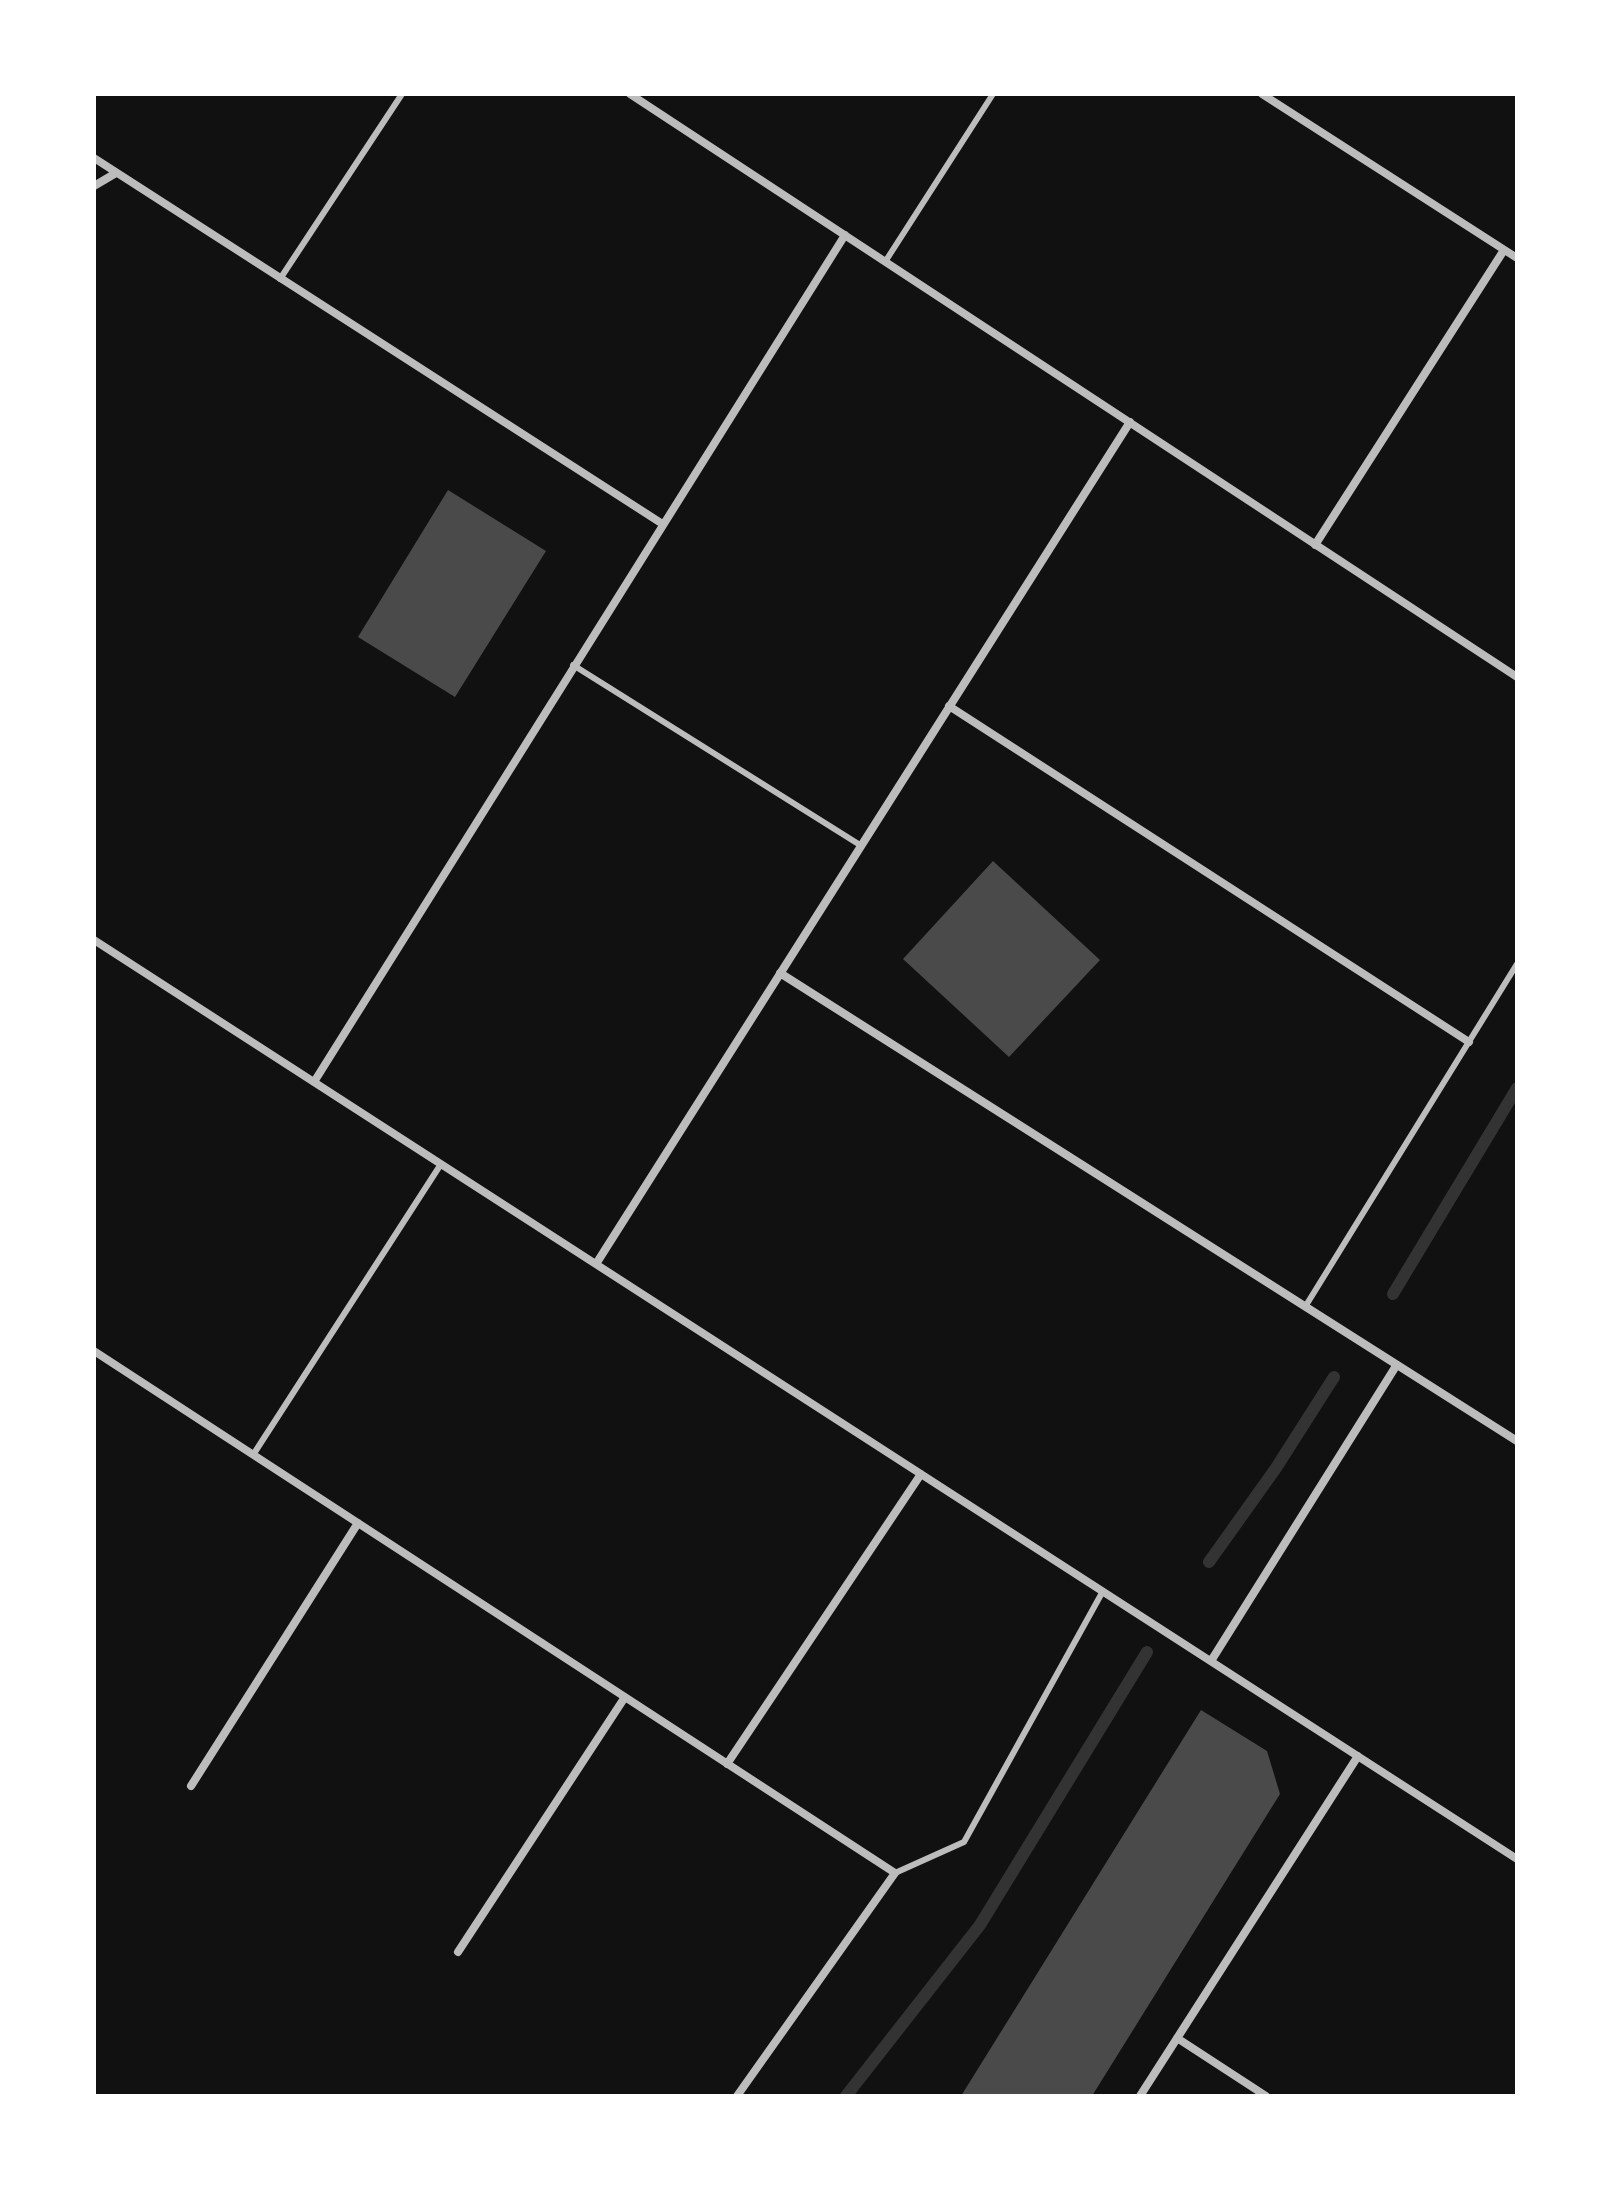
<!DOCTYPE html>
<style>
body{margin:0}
#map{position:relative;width:1611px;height:2190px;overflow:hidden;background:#111;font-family:"DM Sans",sans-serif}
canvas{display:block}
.frame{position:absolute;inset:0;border:96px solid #fff;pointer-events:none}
</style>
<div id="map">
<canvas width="1611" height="2190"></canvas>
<div class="frame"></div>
</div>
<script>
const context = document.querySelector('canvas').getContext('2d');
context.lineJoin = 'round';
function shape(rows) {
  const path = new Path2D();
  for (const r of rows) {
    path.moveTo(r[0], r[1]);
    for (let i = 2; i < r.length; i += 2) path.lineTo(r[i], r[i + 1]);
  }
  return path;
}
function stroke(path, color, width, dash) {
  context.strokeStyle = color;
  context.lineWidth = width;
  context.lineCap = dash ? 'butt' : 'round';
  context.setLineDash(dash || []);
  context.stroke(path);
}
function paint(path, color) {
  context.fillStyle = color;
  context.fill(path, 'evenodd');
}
stroke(shape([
 [1393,1294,1517,1088],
 [1209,1562,1276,1468,1334,1377],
 [846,2096,980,1925,1147,1652]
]), '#333', 12);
paint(shape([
 [448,490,546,551,455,697,358,637],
 [993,861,1100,960,1009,1057,903,959],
 [1201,1710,1267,1751,1280,1794,1222,1887,1092,2096,961,2096]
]), '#4a4a4a');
stroke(shape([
 [885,262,993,94],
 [280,279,402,94],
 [573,665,860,845],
 [1305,1307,1517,964],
 [253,1455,441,1164],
 [895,1873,964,1842,1103,1591]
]), '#bcbcbc', 6);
stroke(shape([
 [630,94,1517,677],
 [1262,94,1517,258],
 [94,158,661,523],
 [94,186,116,173],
 [1315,545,1504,250],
 [949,706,1469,1042],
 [94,940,1517,1859],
 [780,973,1517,1441],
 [314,1082,845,235],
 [596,1264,1130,422],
 [94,1351,895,1873,737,2096],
 [1211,1661,1396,1366],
 [727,1764,921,1474],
 [191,1786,358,1523],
 [458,1952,625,1697],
 [1177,2038,1266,2096],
 [1140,2096,1358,1756]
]), '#bcbcbc', 8);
</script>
